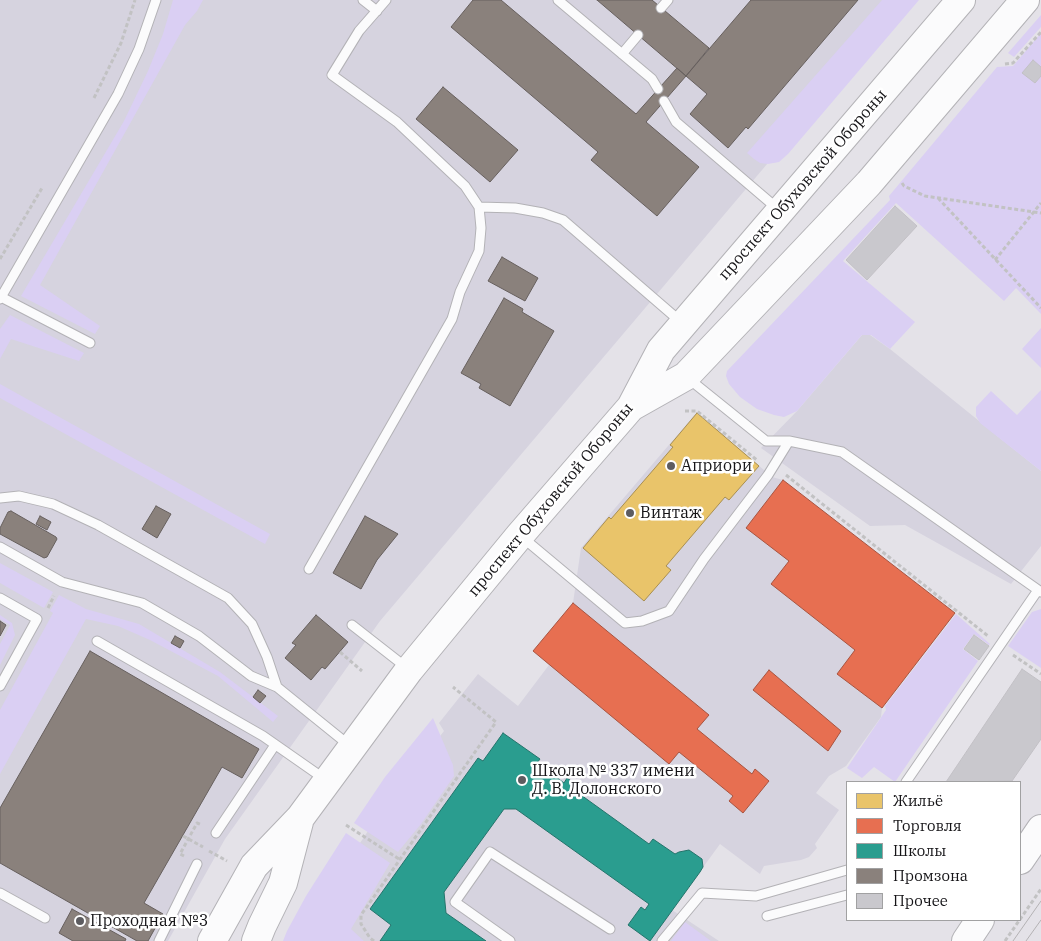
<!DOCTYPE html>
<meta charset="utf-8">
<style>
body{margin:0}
#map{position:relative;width:1041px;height:941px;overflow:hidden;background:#e4e2e8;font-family:"IBM Plex Serif",serif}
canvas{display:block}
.legend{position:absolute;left:846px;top:781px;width:175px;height:140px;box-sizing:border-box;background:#fff;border:1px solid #a1a1a2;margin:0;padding:6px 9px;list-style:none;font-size:15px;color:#151417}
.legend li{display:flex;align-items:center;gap:10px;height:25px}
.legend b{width:25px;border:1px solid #a1a1a2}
</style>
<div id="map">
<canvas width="1041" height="941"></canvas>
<ul class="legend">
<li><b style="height:14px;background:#e9c46a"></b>Жильё</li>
<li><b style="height:14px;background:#e76f51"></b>Торговля</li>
<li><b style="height:14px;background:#2a9d8f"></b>Школы</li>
<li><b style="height:14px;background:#8a817c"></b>Промзона</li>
<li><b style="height:14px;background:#c9c8cd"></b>Прочее</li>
</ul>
</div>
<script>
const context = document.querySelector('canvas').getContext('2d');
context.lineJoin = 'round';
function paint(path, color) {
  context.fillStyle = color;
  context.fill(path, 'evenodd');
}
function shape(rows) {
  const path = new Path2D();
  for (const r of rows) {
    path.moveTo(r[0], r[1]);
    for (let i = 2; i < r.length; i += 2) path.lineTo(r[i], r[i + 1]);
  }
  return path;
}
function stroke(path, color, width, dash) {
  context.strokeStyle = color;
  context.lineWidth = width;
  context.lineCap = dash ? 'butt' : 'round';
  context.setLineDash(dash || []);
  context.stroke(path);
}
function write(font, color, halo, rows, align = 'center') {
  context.font = font + ' "IBM Plex Serif",serif';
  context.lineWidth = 5;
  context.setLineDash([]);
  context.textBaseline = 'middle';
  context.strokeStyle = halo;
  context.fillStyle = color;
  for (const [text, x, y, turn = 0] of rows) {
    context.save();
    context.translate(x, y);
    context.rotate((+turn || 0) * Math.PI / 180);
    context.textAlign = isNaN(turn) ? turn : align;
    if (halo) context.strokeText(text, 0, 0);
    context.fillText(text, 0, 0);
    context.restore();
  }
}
paint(shape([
 [0,0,906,0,380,621,225,839,168,941,0,941],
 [862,335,870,335,890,349,1041,471,1041,546,1011,584,905,525,870,526,761,448,797,411],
 [697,412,772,477,783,480,955,613,882,708,881,717,846,766,829,776,816,793,839,810,815,844,817,848,809,857,801,860,764,866,760,874,720,844,672,910,719,941,295,941,370,828,444,731,439,723,478,674,518,706,549,665,533,651,573,603,581,548]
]), '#d6d3df');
paint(shape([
 [173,0,203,0,197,11,185,25,40,285,100,326,95,334,21,296,124,121,148,71,163,34],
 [882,0,919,0,788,154,779,162,768,164,760,163,754,159,747,153],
 [1041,15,1041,27,1014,57,1008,53],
 [1041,33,1041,314,1016,288,1004,301,896,203,843,261,915,322,890,349,871,335,862,335,797,411,784,417,774,415,757,409,740,397,729,384,726,376,727,371,890,200,889,196,997,67,1013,66],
 [10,315,84,353,79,361,11,339,0,359,0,329],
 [1041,328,1041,368,1022,349],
 [0,384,270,534,265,544,0,398],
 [1041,390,1041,471,980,423,976,416,976,407,991,391,1017,415],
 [0,563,53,592,44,608,0,583],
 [59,595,86,609,139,624,220,672,278,716,273,722,218,676,150,640,118,626,86,619,0,774,0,710,53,613,50,611],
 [1041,609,1041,668,1008,646,1032,612],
 [956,614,990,644,989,645,974,634,963,649,978,661,895,782,874,767,862,778,847,768,886,710,885,706],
 [0,615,12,623,15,635,0,665,0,644,10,625,0,619],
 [433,718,453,765,454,776,421,824,398,852,354,823,385,777],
 [346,833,390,863,351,929,364,941,283,941,287,931,306,896],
 [685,922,711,941,671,941]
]), '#dacff3');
const homes = shape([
 [697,413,759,466,729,500,725,497,666,566,671,570,644,601,583,548,609,517,611,519,673,447,670,445,697,413]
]);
paint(homes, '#e9c46a');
stroke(homes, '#a98f51', 1);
const shops = shape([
 [783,480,955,613,882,708,837,674,855,650,771,584,789,561,746,528,783,480],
 [573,603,709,715,697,729,752,774,755,769,769,781,743,813,729,801,733,796,679,752,669,764,533,651,573,603],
 [769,670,841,731,828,751,753,690,769,670]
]);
paint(shops, '#e76f51');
stroke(shops, '#a85440', 1);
const schools = shape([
 [503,733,540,759,537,763,564,783,567,778,584,790,581,795,649,844,653,839,675,854,679,852,689,850,702,859,703,867,700,872,650,941,628,925,641,907,645,910,649,904,516,809,504,809,444,892,446,913,486,941,380,941,391,925,370,909,478,758,483,761,503,733]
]);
paint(schools, '#2a9d8f');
stroke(schools, '#24746b', 1);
const industry = shape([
 [473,0,501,0,636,114,677,68,686,76,646,122,699,167,657,216,591,160,598,152,451,27,473,0],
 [597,0,652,0,709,48,686,76,597,0],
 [751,0,858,0,748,129,746,127,728,148,690,114,707,94,686,76,751,0],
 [443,87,518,150,490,182,416,119,443,87],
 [502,257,538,278,525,301,488,281,502,257],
 [504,298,523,309,522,312,554,331,510,406,479,388,481,384,461,373,504,298],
 [156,506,171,514,157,538,142,529,156,506],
 [11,511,56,537,57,539,47,557,44,558,0,534,0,528,8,512,11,511],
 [40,516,51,522,47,530,36,524,40,516],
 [365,516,398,534,377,560,361,589,333,573,365,516],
 [316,615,348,642,325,669,322,667,311,680,285,658,296,645,292,643,316,615],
 [0,621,6,625,0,636,0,621],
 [175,636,184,641,180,648,171,643,175,636],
 [90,651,259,749,242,778,222,767,144,903,163,914,148,941,137,941,0,863,0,808,90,651],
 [258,690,266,696,260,703,253,697,258,690],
 [72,909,126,939,125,941,73,941,59,933,72,909]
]);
paint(industry, '#8a817c');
stroke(industry, '#67605e', 1);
const building = shape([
 [1033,60,1041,67,1041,76,1035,83,1022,73,1033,60],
 [895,206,917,226,867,280,846,260,895,206],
 [974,635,989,646,979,660,964,649,974,635],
 [1022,669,1041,682,1041,739,1012,781,946,782,1022,669]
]);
paint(building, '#c9c8cd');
stroke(building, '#c2c0c5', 1);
const lane = shape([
 [363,0,377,11],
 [558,0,652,79,658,89],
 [661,8,668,0],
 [622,54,638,35],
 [664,101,676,122,779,210],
 [479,207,515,208,543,213,563,220,681,322],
 [1,297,90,343],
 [0,299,118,94,139,49,156,0],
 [689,379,766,441,789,441,842,452,1041,592],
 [0,498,19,496,53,504,98,525,228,598,252,624,267,657,277,687],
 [522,537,625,623,642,621,669,611,704,559,768,475,789,441],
 [0,547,62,582,142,603,199,636,251,676,277,687,350,746],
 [309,569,452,319,460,292,479,251,481,228,479,207,465,186,397,122,332,75,359,31,386,0],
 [0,598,37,619,0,686],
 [352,625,407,668],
 [97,641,263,736,326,780],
 [906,782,1038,590],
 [216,833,275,745],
 [0,893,45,918],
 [767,916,847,895],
 [159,941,197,864],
 [510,941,455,902,490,852,610,929],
 [662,941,702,893,756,896,847,870]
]);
const primary = shape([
 [631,407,686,376,869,183,1025,0],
 [1020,860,1041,829],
 [212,941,254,866,300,818,409,670,520,535,631,407,661,350,961,0],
 [256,941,262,926,283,883,299,822],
 [966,941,980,920]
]);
stroke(lane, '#b3b2b6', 11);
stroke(primary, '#b3b2b6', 30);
stroke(shape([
 [1005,64,1013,63,1041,32],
 [94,98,121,43,135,0],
 [902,183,904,186,925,196,1041,213],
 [938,198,1041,308],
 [0,259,42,188],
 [995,260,1041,203],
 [685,411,697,411,758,461],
 [786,475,988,636],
 [48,608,54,596],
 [340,652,362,671],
 [1013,655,1041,674],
 [346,825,399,859],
 [183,836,203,847],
 [209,851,227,861],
 [184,856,180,854,197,823,202,825],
 [374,941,370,938,361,924,361,915,366,908,496,722,453,687],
 [1005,941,1041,889]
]), '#c2c2c3', 3, [4, 2.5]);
stroke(lane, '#fbfbfc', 9);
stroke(primary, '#fbfbfc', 28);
stroke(shape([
 [1013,941,1041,901],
 [1026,941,1041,920]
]), '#b4b2b4', 1);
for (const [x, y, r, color] of [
 [671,466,5,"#5d5c60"],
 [630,513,5,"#5d5c60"],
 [522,780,5,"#5d5c60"],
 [80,921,5,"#5d5c60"]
]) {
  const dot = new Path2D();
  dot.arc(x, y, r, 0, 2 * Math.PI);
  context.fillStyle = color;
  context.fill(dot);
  stroke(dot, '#fff', 2);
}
write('16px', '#151417', '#fff', [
 ["проспект Обуховской Обороны",803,185,-49],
 ["проспект Обуховской Обороны",551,500,-50]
]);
write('16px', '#151417', '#fff', [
 ["Априори",681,466],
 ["Винтаж",640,513],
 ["Школа № 337 имени",532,771],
 ["Д. В. Долонского",532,789],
 ["Проходная №3",90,921]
], 'left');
</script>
